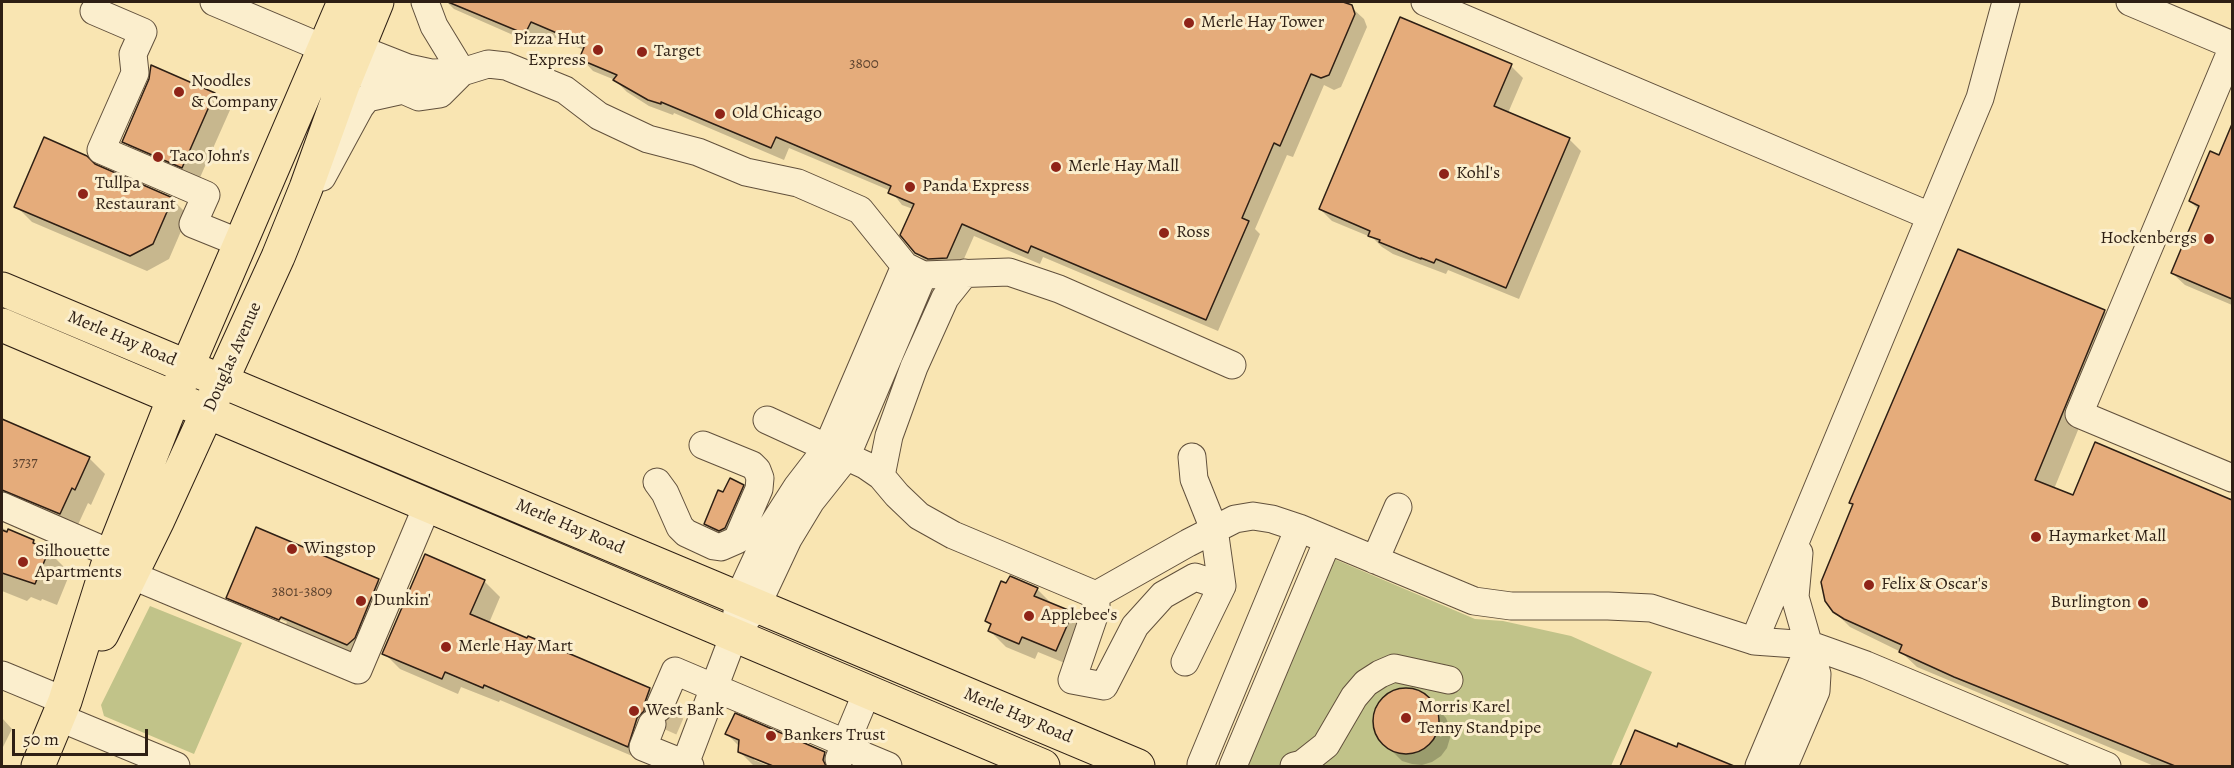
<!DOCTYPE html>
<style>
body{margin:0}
#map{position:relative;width:2234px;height:768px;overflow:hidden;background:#f9e5b2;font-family:Alegreya,serif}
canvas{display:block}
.frame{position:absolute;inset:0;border:3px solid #2e1f14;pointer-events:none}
.scale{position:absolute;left:12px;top:729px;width:136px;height:27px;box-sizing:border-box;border:3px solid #2e1f14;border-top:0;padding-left:8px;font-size:18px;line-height:21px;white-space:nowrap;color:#2e1f14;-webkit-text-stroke:4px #fbeecd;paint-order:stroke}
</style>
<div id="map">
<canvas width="2234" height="768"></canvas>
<div class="frame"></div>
<div class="scale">50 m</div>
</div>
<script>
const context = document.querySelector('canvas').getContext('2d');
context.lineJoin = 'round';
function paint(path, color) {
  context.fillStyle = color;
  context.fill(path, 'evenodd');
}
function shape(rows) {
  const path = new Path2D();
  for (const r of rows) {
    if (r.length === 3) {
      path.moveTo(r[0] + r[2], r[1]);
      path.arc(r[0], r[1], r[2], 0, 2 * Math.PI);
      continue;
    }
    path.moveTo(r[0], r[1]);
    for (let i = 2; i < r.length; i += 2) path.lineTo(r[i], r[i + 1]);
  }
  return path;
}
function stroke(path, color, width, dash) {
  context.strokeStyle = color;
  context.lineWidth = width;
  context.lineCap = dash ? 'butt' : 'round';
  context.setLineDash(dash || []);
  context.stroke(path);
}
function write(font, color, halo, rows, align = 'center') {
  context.font = font + ' Alegreya,serif';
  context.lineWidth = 6;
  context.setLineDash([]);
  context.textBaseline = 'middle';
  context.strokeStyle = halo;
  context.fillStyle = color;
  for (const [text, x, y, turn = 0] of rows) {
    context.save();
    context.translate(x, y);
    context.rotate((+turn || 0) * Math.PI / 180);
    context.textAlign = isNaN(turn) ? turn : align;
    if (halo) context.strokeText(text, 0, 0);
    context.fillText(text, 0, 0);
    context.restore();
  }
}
paint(shape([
 [1332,558,1475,619,1503,621,1571,636,1652,672,1611,766,1248,766,1246,761],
 [150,606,242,643,194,754,104,716,101,705]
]), '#c1c389');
paint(shape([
 [447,2,1328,2,1333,4,1339,2,1351,7,1364,19,1367,27,1341,87,1334,90,1324,85,1293,157,1287,155,1255,229,1260,234,1218,331,1043,257,1040,264,974,236,959,270,929,265,916,252,913,209,902,205,891,191,789,148,784,160,674,113,673,115,649,106,627,92,615,80,593,71,581,58,584,50,543,33,538,46,454,9],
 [1511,66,1523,78,1508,113,1569,139,1581,151,1519,299,1448,270,1446,274,1393,254,1382,247,1373,238,1332,221,1320,209],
 [214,94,230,110,198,182,139,157,124,141],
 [2232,127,2232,305,2185,285,2172,273,2199,210,2190,201,2220,157],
 [95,166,172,199,188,215,169,259,147,271,32,222,16,206],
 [2104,311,2120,327,2054,489,2074,497,2096,444,2232,502,2232,766,2154,766,1917,667,1901,652,1850,627,1834,611,1854,506,1850,502],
 [2,420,89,458,105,474,91,505,88,503,76,529,2,498],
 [743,486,755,498,737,540,718,536,706,524,724,494],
 [2,528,34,542,39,547,48,551,70,573,57,605,42,599,41,601,31,597,27,601,2,591],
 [378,581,394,596,363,660,244,613,228,597],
 [245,604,287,622,286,624,245,607],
 [484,581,500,597,489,623,528,640,529,638,650,689,665,705,644,761,500,700,499,702,461,687,458,694,400,669,384,653],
 [1037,589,1053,605,1072,613,1088,629,1072,666,1038,652,1035,659,1006,647,990,631,992,626,986,621],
 [1408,689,1418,692,1427,697,1446,718,1450,728,1450,738,1447,748,1441,756,1432,762,1422,765,1412,764,1402,761,1382,741,1377,732,1375,722,1376,711,1381,702,1388,695,1398,691],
 [2,718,12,729,2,749],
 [1636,732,1677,749,1709,758,1718,766,1621,766],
 [727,734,824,753,838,766,777,766,754,757,754,760,769,766,754,766,739,751,740,747]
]), '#0003');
const building = shape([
 [448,2,1343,2,1352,5,1355,14,1329,75,1321,78,1311,74,1280,146,1274,143,1242,218,1249,221,1206,320,1031,246,1028,253,962,224,947,258,928,259,915,253,900,235,914,204,888,193,891,186,776,137,771,148,661,102,661,104,648,100,613,80,617,75,579,59,585,45,531,22,525,34,448,2],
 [1400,17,1512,64,1494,106,1570,138,1506,288,1436,259,1434,263,1421,258,1421,259,1379,242,1380,240,1368,236,1370,231,1319,209,1400,17],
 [151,65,215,93,182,168,122,142,149,79,151,65],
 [2232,124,2232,299,2171,273,2199,206,2189,201,2210,151,2219,155,2232,124],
 [44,137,87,156,95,164,173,198,153,244,130,256,14,207,44,137],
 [1958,249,2105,310,2035,480,2073,495,2095,442,2232,500,2232,766,2175,766,1954,677,1899,652,1902,645,1844,619,1833,612,1825,601,1821,582,1853,504,1849,503,1958,249],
 [2,419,90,457,75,490,72,488,60,514,2,490,2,419],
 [730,478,744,485,725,528,719,531,704,524,718,490,723,492,730,478],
 [256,527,379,579,355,638,347,645,281,617,279,620,226,598,256,527],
 [8,529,34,540,33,543,49,550,35,584,2,573,2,530,7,532,8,529],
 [425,554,485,580,470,614,527,638,528,636,650,688,645,702,644,711,637,718,628,747,484,685,483,688,445,672,442,679,382,654,425,554],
 [1010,576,1038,588,1034,596,1073,612,1056,651,1022,637,1019,644,988,631,991,624,985,621,1001,581,1006,583,1010,576],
 [1406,721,33],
 [735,713,825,752,823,760,826,766,773,766,738,752,739,740,725,734,735,713],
 [1635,730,1677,747,1678,743,1734,766,1620,766,1635,730]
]);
paint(building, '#e5ac7b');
stroke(building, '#2e1f14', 1.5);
stroke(shape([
 [664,729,671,713]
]), '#d0bd92', 27, [27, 14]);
const minor = shape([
 [214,2,323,48,350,67,419,97,440,94,462,72],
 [425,2,434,26,462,72],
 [1425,2,1930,216],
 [2130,2,2232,45],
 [94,11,143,32,133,54,135,73,101,150,206,195,193,224,240,243],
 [340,48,357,48,408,68,431,73,462,72,488,64,506,66,565,90,599,116,648,139,698,152,746,172,798,183,860,210,905,266,923,275,1009,272,1059,289,1232,365],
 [2232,49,2079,414,2232,478],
 [322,177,360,107,367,98,403,90],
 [767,420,865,465,881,476,897,495,919,516,953,535,1096,595],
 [1192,457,1194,479,1214,529,1222,586],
 [881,476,889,436,914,367,945,298,965,273],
 [657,482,665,493,680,527,686,533,714,546,721,547,737,540,759,489,760,478,757,470,752,465,703,445],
 [2,506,112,554],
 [1375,560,1398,507],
 [131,575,358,670,428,504],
 [1096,595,1188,543,1235,519,1253,516,1272,519,1299,528,1474,601,1511,606,1608,606,1651,608,1754,641,1810,645,1866,665,2107,766],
 [1096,595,1096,610,1072,680,1104,686,1135,626,1163,595,1195,577,1222,586,1185,662],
 [744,622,757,605,788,539,811,501,846,457,923,275],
 [1754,641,1980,98,2006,2],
 [2,675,65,701],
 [659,708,675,671,845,743,864,756,888,766],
 [58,717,176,766],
 [652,724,643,747,690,766],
 [839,759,867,692],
 [685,764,734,635,739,597,750,573,772,526,797,487,827,448,905,266],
 [1201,766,1201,764,1299,528],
 [1233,766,1328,540],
 [1294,766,1302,764,1326,745,1354,697,1366,683,1380,674,1394,668,1449,680],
 [1759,766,1810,645],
 [1784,766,1816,691,1817,674,1795,597,1799,553]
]);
const major = shape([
 [2,289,1138,766],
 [2,325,1043,766],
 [102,634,158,520,278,257,306,188,343,85,377,2],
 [38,766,65,701,107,567,173,400,344,2]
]);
stroke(minor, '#61503c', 29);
stroke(major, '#2e1f14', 35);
stroke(minor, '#fbeecd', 27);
stroke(major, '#f9e5b2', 33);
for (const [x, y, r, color] of [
 [1189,23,6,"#8f2418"],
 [598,50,6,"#8f2418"],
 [642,52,6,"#8f2418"],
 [179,92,6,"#8f2418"],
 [720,114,6,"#8f2418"],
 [158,157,6,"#8f2418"],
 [1056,167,6,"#8f2418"],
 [1444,174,6,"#8f2418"],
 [910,187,6,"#8f2418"],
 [83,194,6,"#8f2418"],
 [1164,233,6,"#8f2418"],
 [2209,239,6,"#8f2418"],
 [2036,537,6,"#8f2418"],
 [292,549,6,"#8f2418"],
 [23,562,6,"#8f2418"],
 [1869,585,6,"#8f2418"],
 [361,601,6,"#8f2418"],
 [2143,603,6,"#8f2418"],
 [1029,616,6,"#8f2418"],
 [446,647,6,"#8f2418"],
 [634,711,6,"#8f2418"],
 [1406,718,6,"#8f2418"],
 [771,736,6,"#8f2418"]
]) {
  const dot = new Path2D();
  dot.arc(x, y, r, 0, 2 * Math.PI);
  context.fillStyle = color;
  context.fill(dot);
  stroke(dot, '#fbeecd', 2);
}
write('15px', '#5c422e', null, [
 ["3800",864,64],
 ["3737",25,463],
 ["3801-3809",302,592]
]);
write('18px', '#2e1f14', '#fbeecd', [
 ["Merle Hay Tower",1201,23],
 ["Pizza Hut",586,40,"right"],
 ["Express",586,61,"right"],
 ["Target",654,52],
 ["Noodles",191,82],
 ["& Company",191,103],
 ["Old Chicago",732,114],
 ["Taco John's",170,157],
 ["Merle Hay Mall",1068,167],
 ["Kohl's",1456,174],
 ["Tullpa",95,184],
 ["Restaurant",95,205],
 ["Panda Express",922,187],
 ["Ross",1176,233],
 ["Hockenbergs",2197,239,"right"],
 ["Haymarket Mall",2048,537],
 ["Wingstop",304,549],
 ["Silhouette",35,552],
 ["Apartments",35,573],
 ["Felix & Oscar's",1881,585],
 ["Dunkin'",373,601],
 ["Burlington",2131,603,"right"],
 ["Applebee's",1041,616],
 ["Merle Hay Mart",458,647],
 ["Morris Karel",1418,708],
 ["Tenny Standpipe",1418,729],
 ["West Bank",646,711],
 ["Bankers Trust",783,736]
], 'left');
write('18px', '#2e1f14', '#fbeecd', [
 ["Merle Hay Road",122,339,23],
 ["Douglas Avenue",233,357,-66],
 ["Merle Hay Road",570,527,23],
 ["Merle Hay Road",1018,716,23]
]);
</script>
